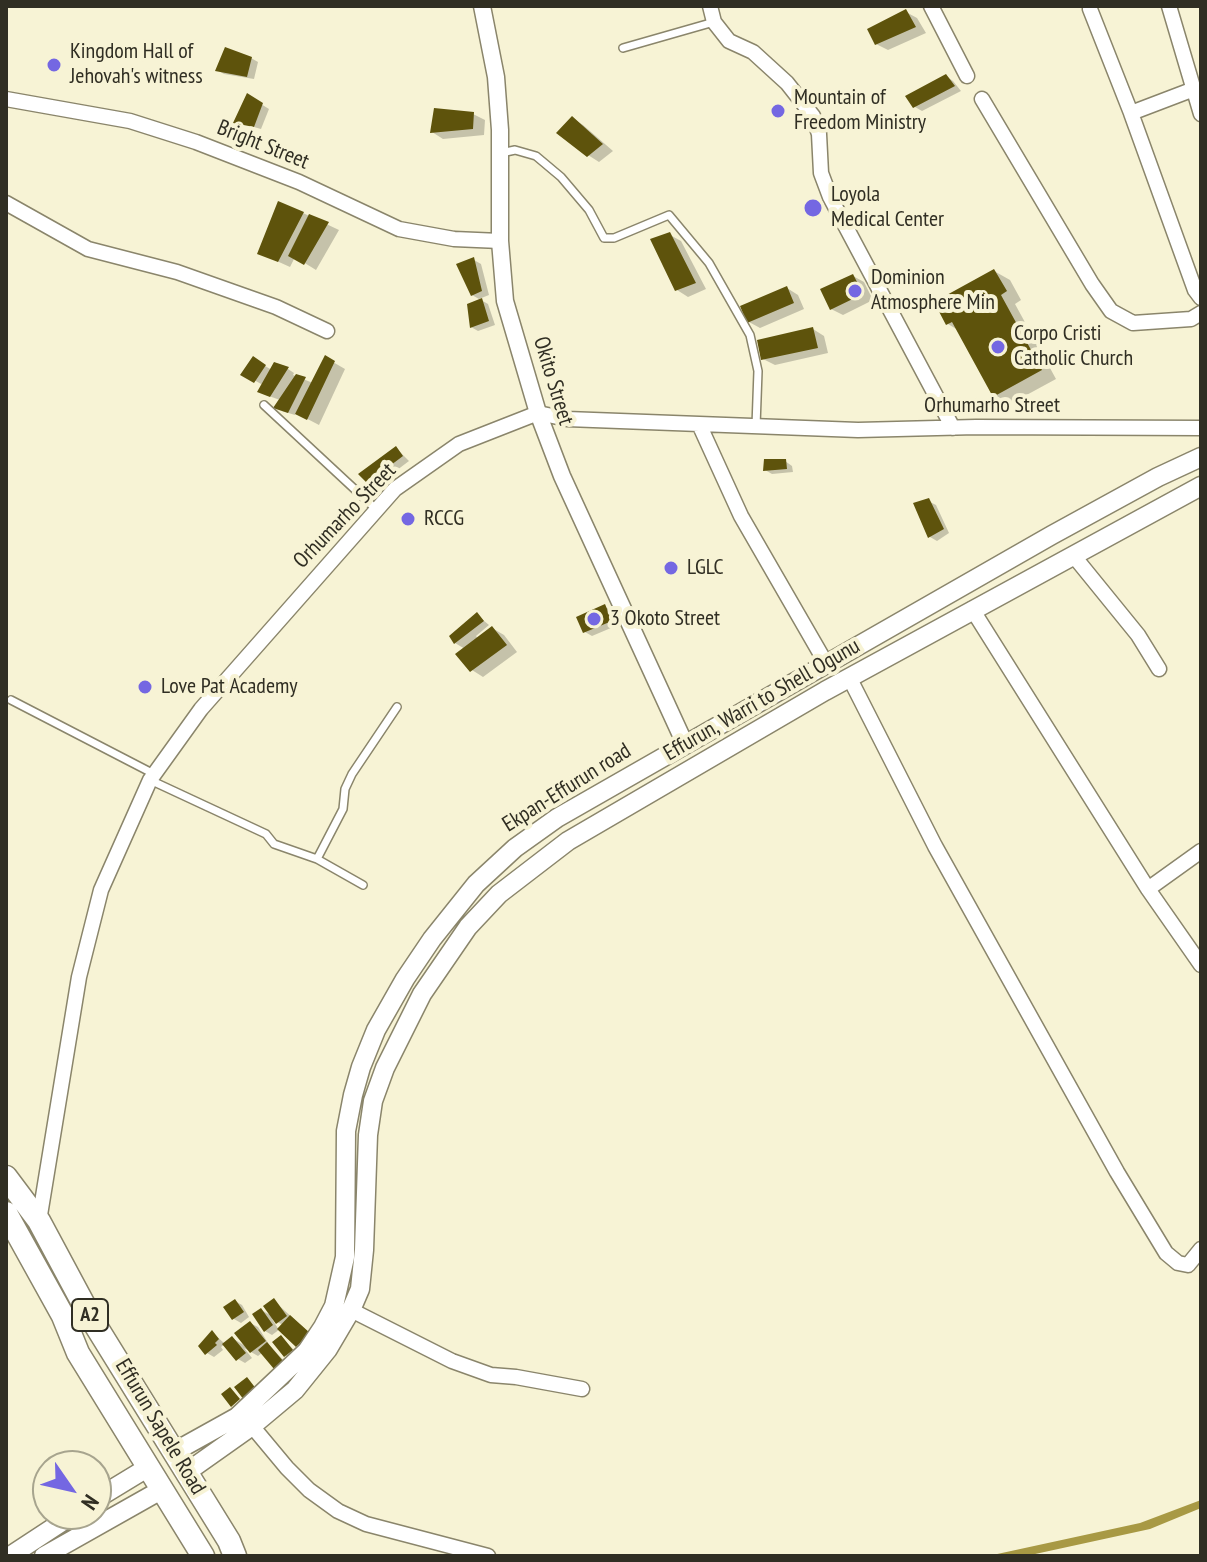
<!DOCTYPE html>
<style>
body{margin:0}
#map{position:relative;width:1207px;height:1562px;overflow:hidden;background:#f7f3d5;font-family:"PT Sans Narrow",sans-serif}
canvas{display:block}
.frame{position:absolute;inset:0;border:8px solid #302e23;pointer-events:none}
.north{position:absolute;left:32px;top:1450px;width:80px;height:80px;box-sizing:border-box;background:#f7f3d5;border:2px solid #a7a48e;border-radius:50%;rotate:124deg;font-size:22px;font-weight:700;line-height:32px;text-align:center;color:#302e23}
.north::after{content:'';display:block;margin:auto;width:28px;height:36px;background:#7467e2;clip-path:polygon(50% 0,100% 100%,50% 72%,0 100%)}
</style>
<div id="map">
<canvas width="1207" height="1562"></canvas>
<div class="frame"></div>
<div class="north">N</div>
</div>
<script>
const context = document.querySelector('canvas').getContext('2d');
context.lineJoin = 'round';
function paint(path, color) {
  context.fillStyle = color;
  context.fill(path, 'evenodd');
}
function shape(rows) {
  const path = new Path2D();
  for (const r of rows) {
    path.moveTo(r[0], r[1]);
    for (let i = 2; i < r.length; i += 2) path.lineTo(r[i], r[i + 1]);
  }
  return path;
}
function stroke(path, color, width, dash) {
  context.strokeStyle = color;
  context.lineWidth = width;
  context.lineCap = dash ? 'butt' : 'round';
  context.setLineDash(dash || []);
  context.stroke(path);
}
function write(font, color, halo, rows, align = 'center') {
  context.font = font + ' "PT Sans Narrow",sans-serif';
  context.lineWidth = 8;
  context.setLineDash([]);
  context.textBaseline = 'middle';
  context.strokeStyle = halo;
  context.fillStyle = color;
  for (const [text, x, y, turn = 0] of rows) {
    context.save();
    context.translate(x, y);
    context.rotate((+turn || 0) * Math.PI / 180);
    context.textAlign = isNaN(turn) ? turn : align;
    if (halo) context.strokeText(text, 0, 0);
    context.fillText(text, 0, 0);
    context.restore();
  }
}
paint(shape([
 [1201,1500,1201,1508,1150,1529,1026,1556,988,1556,1140,1523]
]), '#a89944');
paint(shape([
 [906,12,917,18,926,33,888,50,876,44],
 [251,58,258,62,254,79,224,74,217,70],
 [946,76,953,81,961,91,922,111,915,107],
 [248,96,269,109,261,129,236,122],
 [473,114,485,120,484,135,443,139,432,132],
 [572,118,583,125,613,151,599,162,588,155],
 [303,213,339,230,316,270,295,257,290,267,259,253],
 [670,235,681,241,706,289,688,297,677,290],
 [474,260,481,264,489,295,479,299,472,295],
 [994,271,1010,280,1021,300,1015,304,1056,379,1010,404,995,395,958,330,948,324],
 [853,276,864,282,873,300,843,315,831,309],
 [787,288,798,295,804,309,760,328,749,322],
 [481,300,488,304,495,325,478,331,471,327],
 [813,329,824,336,828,353,775,365,763,359],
 [326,358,345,369,319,425,296,413,295,415,282,411,280,400,266,395,263,385,243,374,253,359,272,370,288,369,294,373,293,375,313,383],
 [396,448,409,461,376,486,369,482],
 [785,461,792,466,793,472,772,474,765,470],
 [928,501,936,505,949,533,937,541,930,537],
 [605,607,612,611,618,625,592,636,585,632],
 [477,615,489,625,476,636,478,639,492,628,504,635,517,652,483,677,472,670,465,649,455,643],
 [235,1301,242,1305,249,1317,241,1323,234,1319],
 [274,1301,315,1338,304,1350,280,1329,272,1335,265,1331,261,1310,274,1317],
 [272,1319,283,1325,279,1330],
 [250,1323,258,1327,270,1346,289,1366,282,1371,263,1352,258,1356,244,1348,252,1358,245,1363,238,1359,225,1344,221,1347,223,1350,214,1357,207,1353,212,1332,225,1344,232,1338,247,1347],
 [281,1337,299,1355,293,1360,286,1356]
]), '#0003');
paint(shape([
 [906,9,916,27,875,45,867,29],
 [225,47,252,57,247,77,215,71],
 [946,74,955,86,913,108,905,96],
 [247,93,263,103,254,127,233,123],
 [434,108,474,112,473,129,430,133],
 [572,116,603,144,587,157,556,133],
 [278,201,304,212,278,262,257,254],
 [309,214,329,222,304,265,288,256],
 [670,232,696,283,675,291,650,239],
 [474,257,482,291,471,296,456,264],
 [994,269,1007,291,1001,295,1042,370,993,397,952,322,946,325,934,302],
 [853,274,863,294,830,310,820,289],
 [787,286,794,303,747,323,740,306],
 [482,298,489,321,470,328,467,304],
 [813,327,818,348,761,360,757,340],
 [325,355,335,361,307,420,295,414],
 [253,356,266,365,254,383,240,375],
 [274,362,289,367,270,397,257,392],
 [296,374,306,377,288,413,273,408],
 [396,446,403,456,367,483,358,474],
 [764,459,786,459,787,469,763,471],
 [929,498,944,529,928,538,913,503],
 [605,604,612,621,583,633,576,617],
 [477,612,484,621,454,644,449,636],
 [492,626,507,645,470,672,455,654],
 [274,1298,287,1316,276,1324,263,1306],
 [235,1299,244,1312,232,1320,223,1307],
 [261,1308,273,1325,264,1332,252,1314],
 [290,1315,310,1333,296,1347,277,1329],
 [250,1321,266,1341,250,1353,234,1333],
 [212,1330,219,1339,215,1343,217,1345,205,1355,198,1346],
 [281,1335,293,1350,284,1357,272,1342],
 [232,1336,246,1353,236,1361,222,1344],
 [267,1342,283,1361,274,1369,258,1350],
 [247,1377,257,1390,244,1400,234,1387],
 [230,1387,240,1399,231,1407,221,1394]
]), '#5e530c');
const service = shape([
 [623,48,714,22],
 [501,153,515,150,536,156,561,177,589,210,604,238,614,238,669,215,709,263,750,335,758,371,756,426],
 [264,405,377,510],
 [11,700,154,774],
 [150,780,266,834,274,844,317,859,363,885],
 [317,859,343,809,345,789,352,774,397,707]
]);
const minor = shape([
 [710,6,714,22,729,41,753,52,787,83,813,116,819,134,821,173,830,197,953,428],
 [931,6,967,76],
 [1169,6,1201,114],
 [1090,9,1131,113,1195,290,1201,298],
 [6,99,130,121,196,142,299,182,399,229,454,239,500,241],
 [982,99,1092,284,1111,311,1133,323,1191,319,1201,313],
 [1131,113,1194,89],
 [6,203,88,249,177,272,276,307,327,331],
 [699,424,741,516,827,665],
 [1073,555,1138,635,1159,669],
 [972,609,1148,889,1201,965],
 [849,677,935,846,1117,1172,1166,1253,1178,1263,1188,1265,1201,1249],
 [1148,889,1201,851],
 [39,1221,79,977,101,890,150,780,201,709,395,489,459,444,538,413,567,419,858,430,976,427,1201,428],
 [351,1310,452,1361,491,1375,516,1377,582,1389],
 [252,1426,287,1468,309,1490,338,1511,366,1524,488,1556]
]);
const tertiary = shape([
 [482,6,496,77,500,130,500,241,505,301,538,413,562,476,685,744]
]);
const secondary = shape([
 [174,1452,237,1417,307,1351,323,1327,334,1306,345,1257,346,1131,353,1095,361,1067,376,1030,405,979,432,939,476,884,515,848,557,818,1052,535,1158,477,1201,457],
 [187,1472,252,1426,295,1390,328,1349,351,1310,360,1289,364,1250,368,1135,373,1101,385,1068,422,994,468,927,499,894,568,841,825,691,1201,486],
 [96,1499,147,1468],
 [10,1556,74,1514],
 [44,1556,161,1490]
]);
const trunk = shape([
 [6,1177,39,1221,91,1318,229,1541,235,1556],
 [6,1213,63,1316,78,1353,203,1556]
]);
stroke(service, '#8a856b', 10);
stroke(minor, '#8a856b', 17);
stroke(tertiary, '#8a856b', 19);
stroke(secondary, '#8a856b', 21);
stroke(trunk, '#8a856b', 25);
stroke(service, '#fff', 7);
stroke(minor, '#fff', 14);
stroke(tertiary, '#fff', 16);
stroke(secondary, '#fff', 18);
stroke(trunk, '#fff', 22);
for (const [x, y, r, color] of [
 [54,65,8,"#7467e2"],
 [778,111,8,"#7467e2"],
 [813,208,10,"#7467e2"],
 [855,291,8,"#7467e2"],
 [998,347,8,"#7467e2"],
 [408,519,8,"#7467e2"],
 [671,568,8,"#7467e2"],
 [594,619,8,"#7467e2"],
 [145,687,8,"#7467e2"]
]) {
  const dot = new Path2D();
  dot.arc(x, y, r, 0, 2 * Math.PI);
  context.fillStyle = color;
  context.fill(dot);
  stroke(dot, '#f7f3d5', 3);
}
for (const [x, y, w] of [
 [90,1315,36]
]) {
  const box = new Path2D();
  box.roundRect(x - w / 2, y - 16, w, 32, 6);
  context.fillStyle = '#f7f3d5';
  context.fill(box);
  stroke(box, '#302e23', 2);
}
write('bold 20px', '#302e23', null, [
 ["A2",90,1315]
]);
write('22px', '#302e23', '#f7f3d5', [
 ["Kingdom Hall of",70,52],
 ["Jehovah's witness",70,77],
 ["Mountain of",794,98],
 ["Freedom Ministry",794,123],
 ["Loyola",831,195],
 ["Medical Center",831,220],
 ["Dominion",871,278],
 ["Atmosphere Min",871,303],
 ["Corpo Cristi",1014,334],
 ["Catholic Church",1014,359],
 ["RCCG",424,519],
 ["LGLC",687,568],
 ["3 Okoto Street",610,619],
 ["Love Pat Academy",161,687]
], 'left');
write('22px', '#302e23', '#f7f3d5', [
 ["Bright Street",263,145,22],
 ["Okito Street",553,381,73],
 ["Orhumarho Street",992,406],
 ["Orhumarho Street",345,516,-46],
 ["Effurun, Warri to Shell Ogunu",762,700,-30],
 ["Ekpan-Effurun road",567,788,-32],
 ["Effurun Sapele Road",160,1427,59]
]);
</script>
